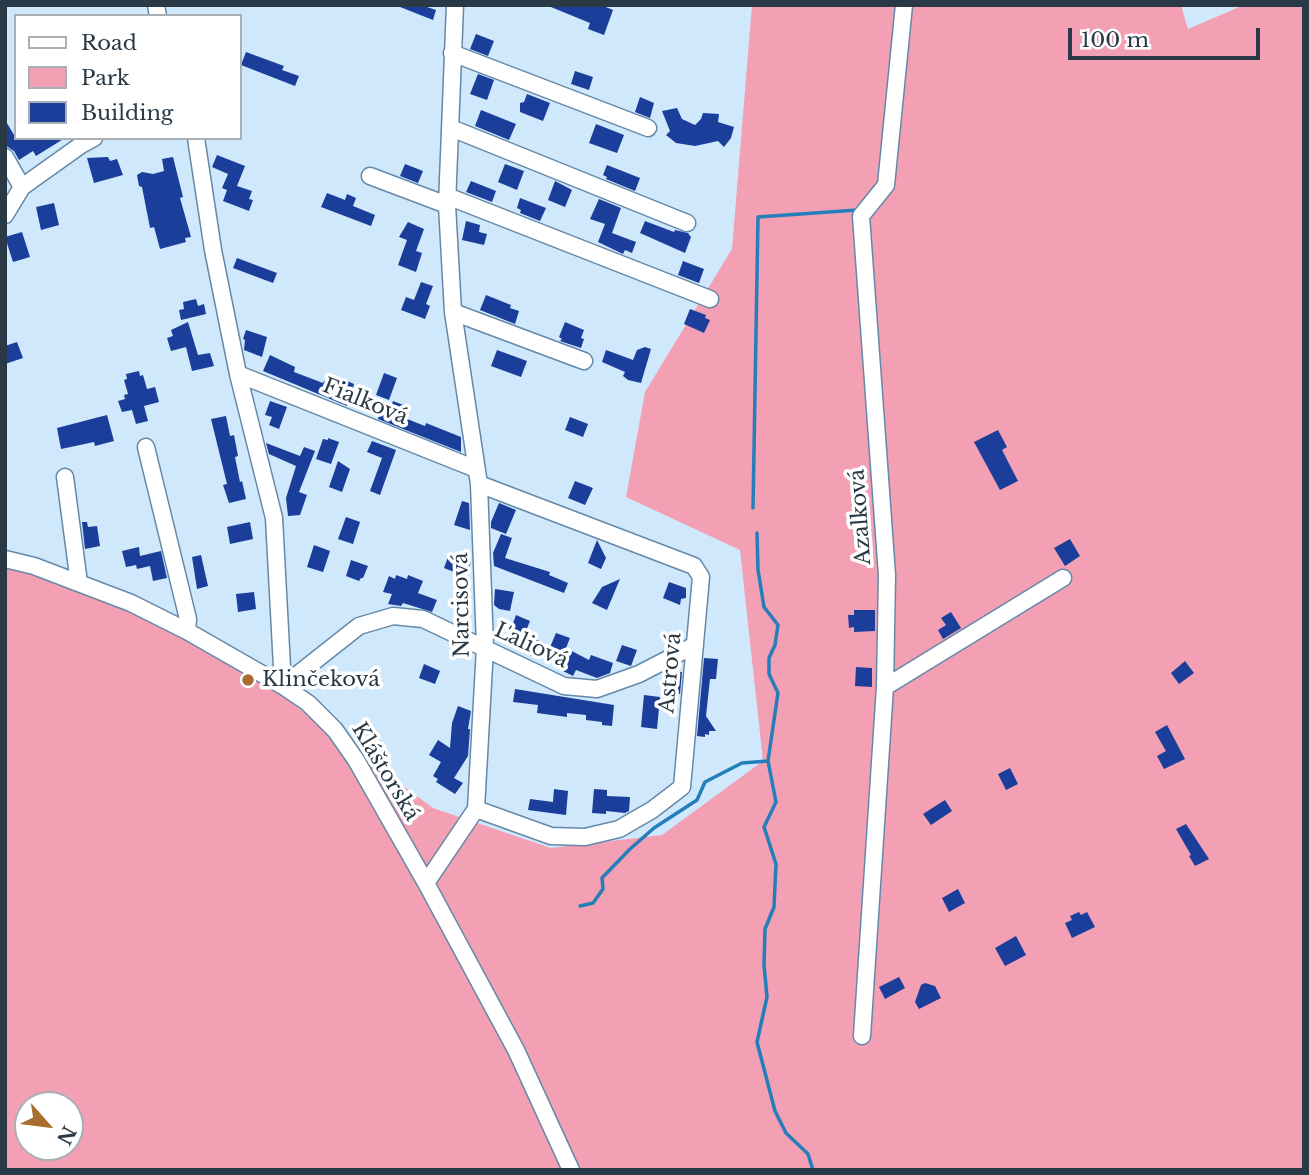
<!DOCTYPE html>
<meta charset="utf-8">
<style>
body{margin:0}
#map{position:relative;width:1309px;height:1175px;overflow:hidden;background:#d0e8fc;font-family:"Libre Baskerville",serif}
canvas{display:block}
.frame{position:absolute;inset:0;border:7px solid #293946;pointer-events:none}
.legend{position:absolute;left:14px;top:14px;width:228px;height:126px;box-sizing:border-box;background:#fff;border:2px solid #a9b0b5;margin:0;padding:9px 12px;list-style:none;font-size:21px;color:#293946}
.legend li{display:flex;align-items:center;gap:14px;height:35px}
.legend b{width:35px;border:2px solid #a9b0b5}
.north{position:absolute;left:14px;top:1091px;width:70px;height:70px;box-sizing:border-box;background:#fff;border:2px solid #a9b0b5;border-radius:50%;rotate:118deg;font-size:19px;font-weight:700;line-height:28px;text-align:center;color:#293946}
.north::after{content:'';display:block;margin:auto;width:24px;height:32px;background:#a96e2f;clip-path:polygon(50% 0,100% 100%,50% 72%,0 100%)}
.scale{position:absolute;left:1068px;top:28px;width:192px;height:32px;box-sizing:border-box;border:4px solid #293946;border-top:0;padding-left:9px;font-size:21px;line-height:24px;white-space:nowrap;color:#293946;-webkit-text-stroke:5px #fff;paint-order:stroke}
</style>
<div id="map">
<canvas width="1309" height="1175"></canvas>
<div class="frame"></div>
<ul class="legend">
<li><b style="height:9px;background:#fff"></b>Road</li>
<li><b style="height:19px;background:#f3a0b4"></b>Park</li>
<li><b style="height:19px;background:#1a3e99"></b>Building</li>
</ul>
<div class="north">N</div>
<div class="scale">100 m</div>
</div>
<script>
const context = document.querySelector('canvas').getContext('2d');
context.lineJoin = 'round';
function paint(path, color) {
  context.fillStyle = color;
  context.fill(path, 'evenodd');
}
function shape(rows) {
  const path = new Path2D();
  for (const r of rows) {
    path.moveTo(r[0], r[1]);
    for (let i = 2; i < r.length; i += 2) path.lineTo(r[i], r[i + 1]);
  }
  return path;
}
function stroke(path, color, width, dash) {
  context.strokeStyle = color;
  context.lineWidth = width;
  context.lineCap = dash ? 'butt' : 'round';
  context.setLineDash(dash || []);
  context.stroke(path);
}
function write(font, color, halo, rows, align = 'center') {
  context.font = font + ' "Libre Baskerville",serif';
  context.lineWidth = 7;
  context.setLineDash([]);
  context.textBaseline = 'middle';
  context.strokeStyle = halo;
  context.fillStyle = color;
  for (const [text, x, y, turn = 0] of rows) {
    context.save();
    context.translate(x, y);
    context.rotate((+turn || 0) * Math.PI / 180);
    context.textAlign = isNaN(turn) ? turn : align;
    if (halo) context.strokeText(text, 0, 0);
    context.fillText(text, 0, 0);
    context.restore();
  }
}
paint(shape([
 [752,5,1181,5,1188,29,1244,5,1304,5,1304,1170,5,1170,5,567,85,589,231,658,433,808,551,848,662,835,763,761,740,550,626,497,645,392,732,249],
 [28,1105,70,1105,70,1147,28,1147]
]), '#f3a0b4');
stroke(shape([
 [753,508,758,217,857,210],
 [757,533,758,570,764,607,778,625,775,645,769,658,769,674,778,693,768,761,776,802,764,827,776,864,774,907,765,929,764,965,767,997,757,1042,775,1111,786,1133,808,1154,813,1170],
 [580,906,593,903,603,889,602,878,630,849,654,828,697,800,705,782,742,763,768,761]
]), '#247eba', 3.5);
paint(shape([
 [395,5,421,5,436,10,433,20],
 [546,5,601,5,613,10,604,35,588,29,590,23],
 [476,34,494,41,488,56,470,49],
 [246,52,284,66,282,70,299,76,295,86,241,65],
 [575,71,593,77,589,90,571,84],
 [478,74,494,80,487,100,470,94],
 [527,94,550,103,543,121,520,112,520,103,524,102],
 [640,97,654,103,650,118,635,112],
 [677,108,682,119,695,125,701,119,703,113,719,114,718,122,734,127,731,138,724,147,718,141,695,146,676,143,666,135,670,131,662,111],
 [481,110,516,124,509,140,475,126],
 [5,120,16,138,65,138,36,156,33,151,19,160,14,151,5,145],
 [596,124,624,135,617,153,589,143],
 [217,155,245,166,237,186,252,191,249,199,253,200,249,211,223,201,227,190,222,188,228,174,212,167],
 [108,157,110,161,117,159,123,175,94,183,87,158],
 [173,157,183,197,180,198,191,237,185,238,186,242,160,249,154,227,150,228,142,187,139,186,137,175,142,172,153,174,164,171,162,159],
 [405,164,423,171,418,183,400,176],
 [505,164,524,171,517,190,498,182],
 [607,165,640,178,635,191,606,179,607,177,603,175],
 [471,181,496,191,492,202,466,192],
 [555,181,572,190,565,207,548,200],
 [327,193,345,200,347,194,356,198,353,206,375,215,371,226,321,207],
 [520,198,546,208,540,221,520,213,521,210,517,208],
 [599,199,621,208,612,233,636,242,632,253,625,250,623,254,598,242,605,224,590,219],
 [54,203,59,225,41,230,36,207],
 [466,221,480,225,479,232,487,234,484,245,462,240],
 [645,221,674,232,675,230,688,233,691,237,685,253,640,233],
 [408,222,424,229,416,251,422,253,416,272,398,265,407,240,399,237],
 [22,232,30,257,13,262,5,237],
 [237,258,277,273,273,283,233,268],
 [683,261,704,269,699,283,678,275],
 [421,282,433,286,426,304,430,306,425,319,401,310,406,297,414,300],
 [486,295,511,305,510,308,519,311,515,324,480,310],
 [196,299,198,306,204,304,206,314,181,320,179,310,184,309,183,302],
 [690,309,706,315,705,318,710,320,704,333,684,324],
 [188,322,198,355,210,353,214,366,192,371,186,347,171,351,167,338,173,336,171,330],
 [565,322,584,330,581,338,584,339,581,348,560,341,562,339,559,337],
 [246,330,267,337,262,357,244,350,245,340,243,339],
 [17,342,23,358,5,364,5,346],
 [645,347,651,349,641,383,628,380,623,376,625,372,602,362,606,350,633,360,637,350],
 [497,350,527,361,521,377,491,366],
 [270,355,295,367,294,372,323,383,324,381,339,387,343,379,354,384,352,391,371,398,366,411,348,404,347,406,263,371],
 [139,371,140,376,143,375,147,389,155,387,159,402,144,406,148,421,136,424,132,410,122,412,118,401,125,399,124,395,128,394,124,380,127,379,126,374],
 [384,373,397,378,389,400,376,395],
 [270,401,287,407,279,429,269,425,272,417,265,415],
 [393,401,406,406,402,417,425,426,426,423,461,437,461,452,378,419,381,410,389,413],
 [107,415,114,441,95,446,94,442,61,449,57,428],
 [226,416,230,436,234,435,238,456,235,457,240,482,242,481,246,499,229,503,223,485,227,484,211,419],
 [570,417,588,424,583,437,565,430],
 [998,430,1007,447,1002,450,1018,481,1000,490,974,442],
 [328,438,339,442,331,464,316,459,323,439,328,440],
 [372,441,396,450,380,495,370,491,382,458,367,452],
 [266,443,300,456,304,447,315,451,299,492,307,495,300,515,288,516,286,498,296,466,269,454],
 [338,461,350,469,342,492,329,487],
 [575,481,593,488,585,505,568,498],
 [462,501,469,503,470,530,454,525],
 [499,503,516,510,506,534,491,528,491,522],
 [346,517,360,522,353,544,338,539],
 [82,522,87,522,88,527,97,526,100,546,85,549],
 [250,522,253,539,230,544,227,527],
 [501,534,512,538,505,558,550,572,549,575,568,583,564,593,494,566,493,553],
 [1070,539,1080,556,1065,566,1054,548],
 [597,540,606,558,601,569,588,563],
 [314,545,330,551,323,572,307,567],
 [139,547,140,556,161,551,167,578,153,581,150,566,137,569,136,565,126,567,122,551],
 [449,554,471,562,464,579,453,575,454,572,444,568],
 [201,555,208,586,197,589,192,557],
 [351,560,368,566,363,578,361,578,359,581,346,576],
 [396,575,407,579,408,575,423,581,418,593,437,600,432,612,403,603,401,606,388,604,392,594,383,592,389,576,395,579],
 [620,579,607,610,592,603,602,587],
 [669,582,686,588,686,598,681,599,680,605,663,598],
 [495,589,514,592,510,611,499,609,494,605],
 [254,592,256,609,238,612,236,594],
 [854,610,875,610,875,631,854,632,854,627,849,628,848,615,854,615],
 [951,612,961,628,943,639,938,630,946,625,941,618],
 [516,615,530,621,521,643,508,637],
 [556,633,570,638,566,648,589,660,591,655,613,663,610,673,597,678,576,670,573,676,563,671,568,660,548,652],
 [531,637,545,643,539,659,525,653],
 [622,645,637,650,631,666,616,661],
 [704,658,718,659,716,679,710,679,706,716,716,731,709,731,709,735,705,734,705,737,697,736],
 [1185,661,1194,673,1179,684,1171,673],
 [424,664,440,671,435,684,419,678],
 [856,667,872,668,872,687,855,686],
 [667,671,682,672,680,694,664,693,665,672],
 [515,689,614,705,612,726,602,725,602,722,586,720,586,715,567,713,567,717,537,713,538,705,513,702],
 [644,695,660,697,657,729,641,727],
 [458,706,471,711,468,729,470,729,468,756,454,778,463,783,455,794,436,782,438,779,433,776,441,762,429,755,438,740,450,748,452,723],
 [1167,725,1185,759,1164,769,1157,756,1166,751,1155,732],
 [1010,768,1018,784,1006,790,998,774],
 [554,789,568,791,566,815,528,810,530,799,553,802],
 [594,789,607,790,607,796,630,797,629,811,625,813,606,811,606,814,592,813],
 [945,800,952,811,931,825,923,814],
 [1186,824,1209,859,1195,866,1189,856,1191,855,1176,829],
 [958,889,965,903,949,912,942,898],
 [1079,912,1081,915,1087,912,1095,927,1072,938,1065,923,1072,920,1070,916],
 [1016,936,1026,955,1005,966,995,948],
 [899,977,905,988,885,999,879,987],
 [925,983,935,986,941,998,919,1009,915,1002,921,985]
]), '#1a3e99');
const minor = shape([
 [156,5,158,16],
 [452,53,648,128],
 [451,128,687,223],
 [196,138,213,250,238,374,274,518,283,686],
 [5,157,22,187],
 [370,176,447,205],
 [447,196,710,299],
 [5,215,22,187,81,145,94,138],
 [453,312,584,361],
 [238,374,476,469],
 [146,447,188,619,187,631],
 [65,477,79,583],
 [5,559,34,566,131,603,187,631,283,686,308,703,335,730,356,760,426,883,516,1050,571,1170],
 [283,686,359,626,393,616,423,619,564,686,597,689,639,674,695,645],
 [885,687,1063,578],
 [476,809,551,836,585,837,619,829,652,810,682,787,701,577,694,566,479,484],
 [426,883,476,809,485,647,479,484,453,312,447,205,455,5],
 [862,1036,885,687,887,575,861,216,886,185,904,5]
]);
stroke(minor, '#6489a8', 19);
stroke(minor, '#fff', 16);
for (const [x, y, r, color] of [
 [248,680,7,"#a96e2f"]
]) {
  const dot = new Path2D();
  dot.arc(x, y, r, 0, 2 * Math.PI);
  context.fillStyle = color;
  context.fill(dot);
  stroke(dot, '#fff', 2.5);
}
write('21px', '#293946', '#fff', [
 ["Fialková",365,402,22],
 ["Azalková",861,517,-94],
 ["Narcisová",462,605,-91],
 ["Ľaliová",531,646,25],
 ["Astrová",671,673,-85],
 ["Kláštorská",385,772,59]
]);
write('21px', '#293946', '#fff', [
 ["Klinčeková",262,680]
], 'left');
</script>
